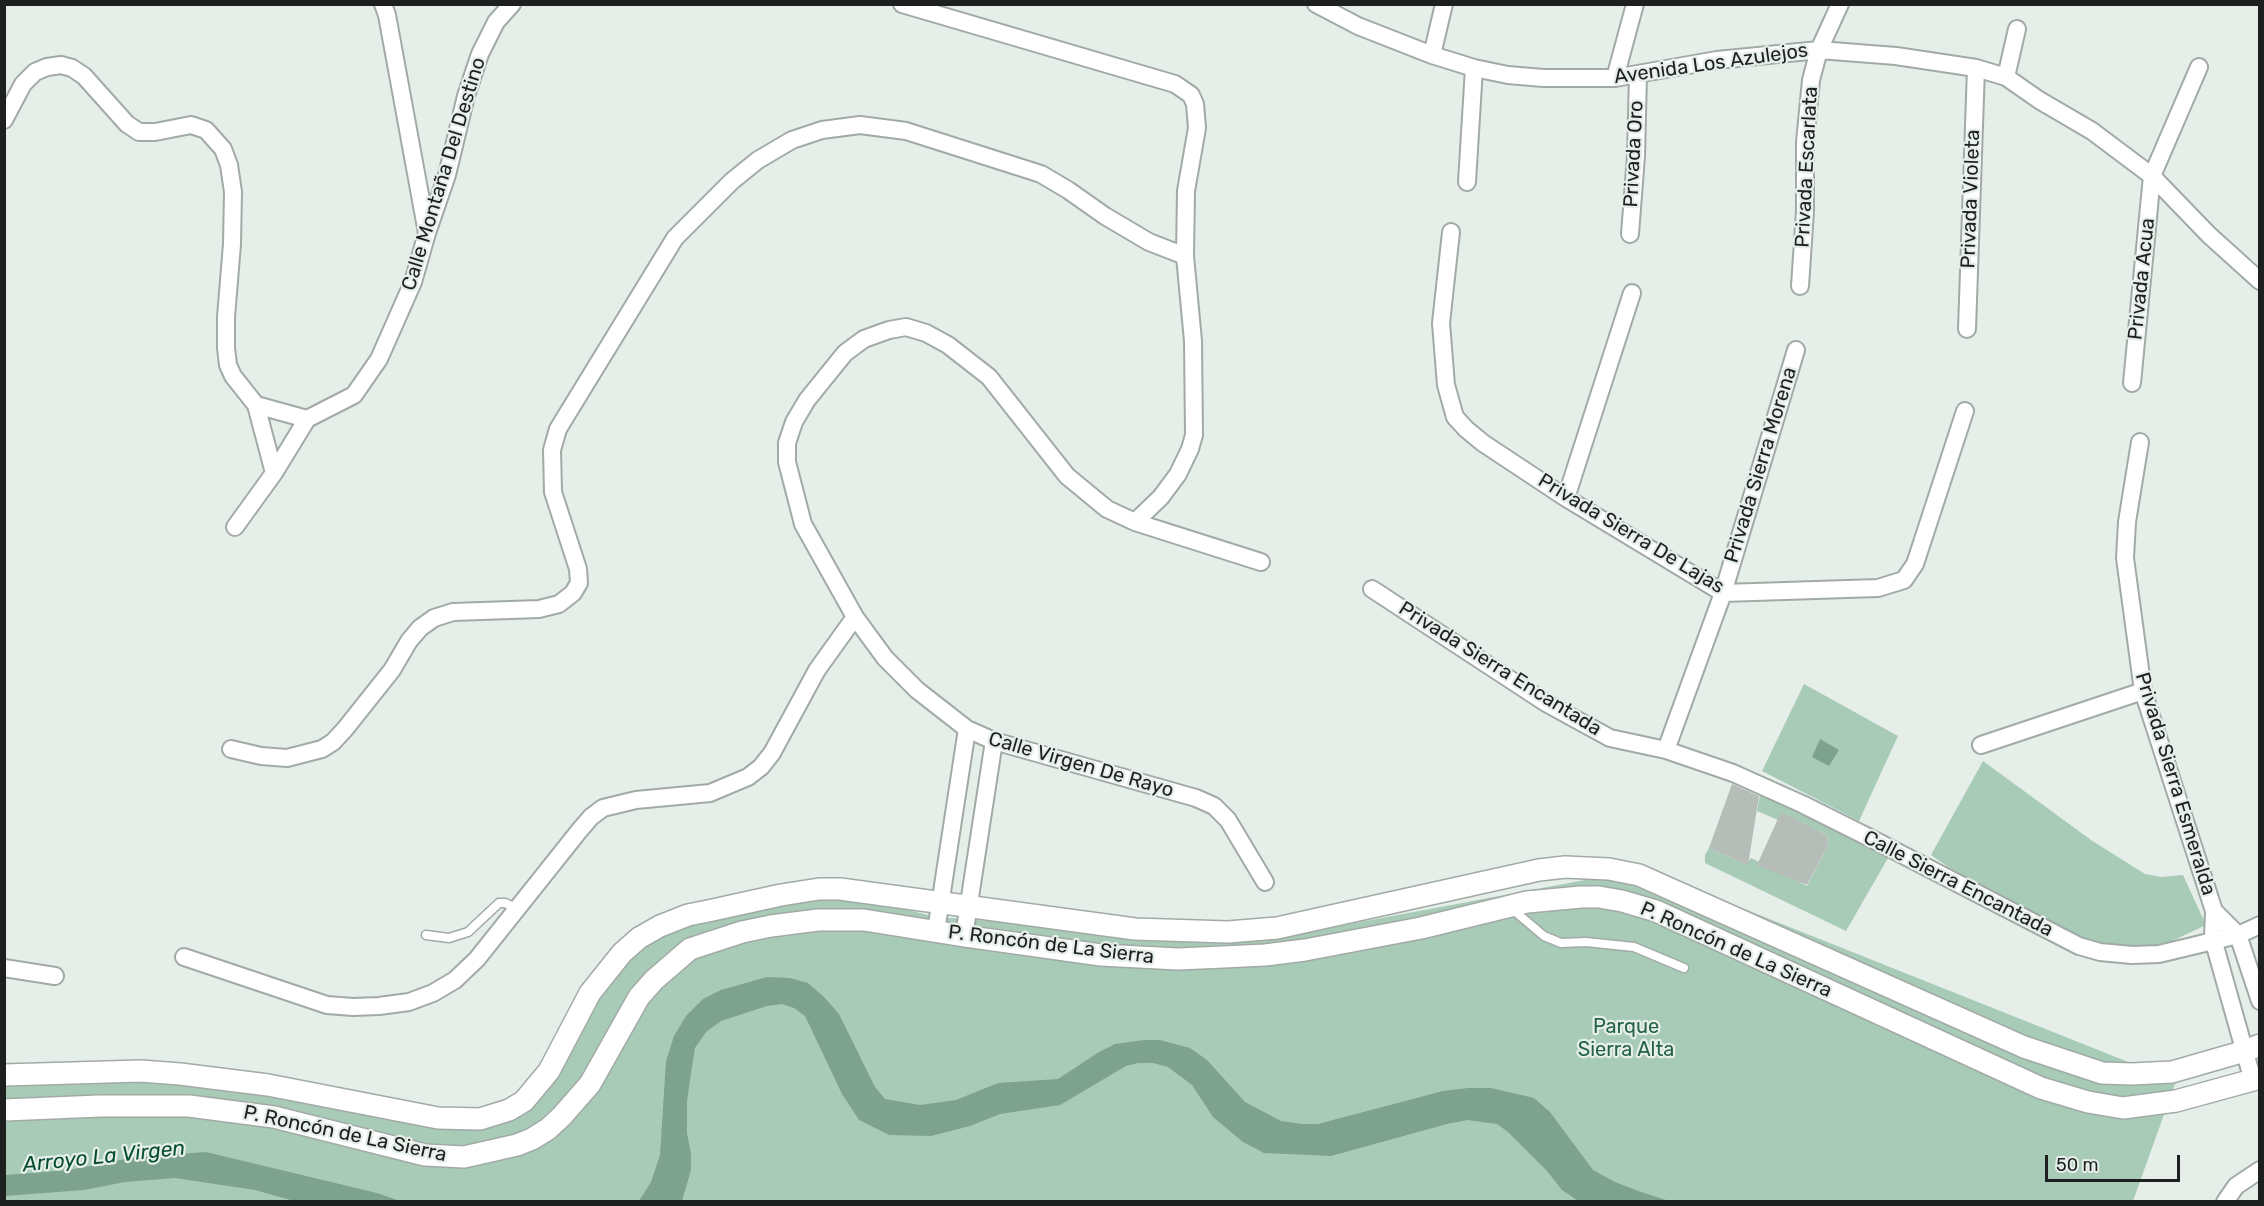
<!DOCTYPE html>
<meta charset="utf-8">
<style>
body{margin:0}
#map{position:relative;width:2264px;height:1206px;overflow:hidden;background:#e6eee9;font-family:Rubik,sans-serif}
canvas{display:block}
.frame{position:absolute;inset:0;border:6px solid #1d201e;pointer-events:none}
.scale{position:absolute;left:2045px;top:1155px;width:135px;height:27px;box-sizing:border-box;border:3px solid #1d201e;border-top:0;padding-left:8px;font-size:18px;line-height:21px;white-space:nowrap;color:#1d201e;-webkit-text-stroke:4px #e6eee9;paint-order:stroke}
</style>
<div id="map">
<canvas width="2264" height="1206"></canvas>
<div class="frame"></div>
<div class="scale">50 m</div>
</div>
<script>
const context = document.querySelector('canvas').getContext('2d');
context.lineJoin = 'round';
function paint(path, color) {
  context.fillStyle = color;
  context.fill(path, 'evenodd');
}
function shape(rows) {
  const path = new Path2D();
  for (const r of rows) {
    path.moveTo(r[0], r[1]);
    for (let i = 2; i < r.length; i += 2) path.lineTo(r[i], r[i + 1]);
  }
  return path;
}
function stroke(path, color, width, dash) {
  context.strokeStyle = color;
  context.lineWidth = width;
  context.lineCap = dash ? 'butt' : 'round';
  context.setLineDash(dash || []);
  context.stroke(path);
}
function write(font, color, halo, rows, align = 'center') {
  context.font = font + ' Rubik,sans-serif';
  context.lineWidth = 4.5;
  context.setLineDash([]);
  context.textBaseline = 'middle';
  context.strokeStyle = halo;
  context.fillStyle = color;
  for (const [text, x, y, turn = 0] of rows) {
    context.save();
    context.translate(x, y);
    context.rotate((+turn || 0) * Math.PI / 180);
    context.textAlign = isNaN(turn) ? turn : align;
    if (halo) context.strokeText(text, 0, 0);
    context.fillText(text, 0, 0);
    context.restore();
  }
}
paint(shape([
 [1804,684,1898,736,1859,821,1762,771],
 [1983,761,2091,840,2145,874,2162,877,2183,875,2206,925,2153,950,2094,946,1996,900,1931,855],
 [1761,789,1892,851,1846,931,1705,863,1705,855,1709,848,1746,864,1751,858,1807,886,1829,843,1826,835,1782,813,1778,820,1757,811],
 [1644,869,2176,1081,2133,1201,5,1202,4,1075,141,1071,463,1120,509,1110,604,974,660,926,819,889,937,917,1258,941]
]), '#a7cbb6');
paint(shape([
 [1820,739,1839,750,1829,766,1812,757],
 [767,977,790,978,808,983,825,998,839,1014,875,1087,885,1099,920,1105,956,1100,998,1083,1058,1079,1099,1052,1115,1044,1144,1040,1160,1040,1190,1048,1207,1060,1245,1102,1281,1121,1302,1124,1318,1124,1443,1091,1468,1088,1491,1088,1534,1098,1550,1112,1593,1170,1615,1182,1641,1192,1666,1200,1683,1201,1578,1201,1562,1190,1547,1171,1508,1132,1497,1124,1481,1122,1468,1120,1447,1124,1331,1156,1264,1153,1243,1142,1213,1117,1192,1085,1168,1067,1153,1063,1138,1063,1126,1066,1060,1105,1000,1114,970,1126,931,1136,889,1135,859,1120,842,1094,805,1016,794,1008,782,1004,767,1006,721,1021,706,1032,695,1048,691,1073,687,1101,687,1133,691,1154,691,1170,682,1201,639,1201,651,1182,660,1155,666,1061,674,1036,686,1016,703,999,721,990],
 [206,1152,377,1193,400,1201,294,1201,255,1190,175,1178,125,1182,84,1190,5,1196,5,1175,69,1170,136,1157]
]), '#7da38e');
paint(shape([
 [1732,784,1759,796,1748,865,1709,848],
 [1781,812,1826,835,1829,843,1807,885,1757,865]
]), '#b6bdb9');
const service = shape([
 [1512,909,1544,936,1561,943,1586,942,1634,947,1684,968],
 [426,935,449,938,468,932,499,903,505,903,518,909]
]);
const minor = shape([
 [383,4,387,15,427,233],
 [902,4,1175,84,1191,95,1195,104,1197,128,1186,191,1185,256,1193,341,1194,435,1190,449,1178,474,1161,497,1135,522],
 [1316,4,1358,26,1432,55,1474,68,1508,75,1543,78,1615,78,1717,60,1819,50,1896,56,1976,68,2006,77,2039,100,2092,131,2152,176,2209,235,2260,281],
 [1432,55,1444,4],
 [2006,77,2017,29],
 [1615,78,1635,4],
 [4,120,23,84,35,72,47,67,61,65,72,68,84,76,127,124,139,132,155,132,191,125,206,130,223,149,229,165,233,192,232,244,226,317,226,348,228,365,233,376,256,405,274,473],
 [1467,182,1474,68],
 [1451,232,1441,323,1446,385,1455,417,1466,429,1483,443,1566,498,1723,593,1878,588,1904,580,1915,564,1965,411],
 [1630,234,1636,156,1638,75],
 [1800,286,1805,211,1805,142,1811,80,1819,50,1840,4],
 [1967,329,1976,68],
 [2132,383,2152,176,2199,67],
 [256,405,307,419],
 [2140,442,2127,522,2125,558,2143,691,2214,911,2213,939,2253,1081],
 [1566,498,1632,293],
 [235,527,274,473,307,419,354,395,379,359,413,282,427,233,447,175,466,96,480,54,496,22,512,4],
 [1261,562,1135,522,1107,509,1067,476,989,377,948,345,926,333,906,327,889,330,864,339,845,353,807,400,794,422,787,443,787,462,803,524,855,617,885,658,917,690,967,729,994,741,1196,798,1214,806,1228,820,1265,882],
 [1372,589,1546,703,1610,738,1666,750,1733,773,1802,804,1870,838,2079,946,2100,952,2132,955,2159,954,2238,935,2260,925],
 [1981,745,2143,691],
 [231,749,261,756,287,758,322,749,333,742,345,729,392,670,409,641,420,628,434,618,453,612,539,609,559,604,573,593,579,583,578,569,553,492,552,450,558,429,675,238,732,181,758,160,792,140,822,130,860,125,906,131,1041,174,1068,190,1105,216,1149,242,1185,256],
 [1666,750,1723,593,1796,350],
 [2214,911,2238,935,2260,1001],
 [936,931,967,729],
 [964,936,994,741],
 [184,957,327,1005,353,1007,379,1006,409,1002,433,993,455,980,477,959,579,831,591,817,603,808,636,800,710,793,748,777,761,767,772,753,817,670,855,617],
 [4,968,55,976],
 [2225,1202,2236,1186,2260,1170]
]);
const tertiary = shape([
 [4,1075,141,1071,180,1074,268,1085,438,1118,480,1119,509,1110,524,1101,549,1071,590,993,622,953,639,938,660,926,688,915,708,911,781,895,819,889,840,889,1135,929,1228,932,1277,928,1539,870,1565,867,1609,869,1639,875,2024,1047,2102,1073,2132,1074,2172,1072,2245,1051,2260,1045],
 [4,1110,100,1106,189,1106,274,1117,425,1155,464,1157,517,1145,532,1139,548,1129,562,1116,590,1084,639,997,654,980,690,949,742,932,771,926,818,920,864,920,964,936,1101,955,1178,959,1223,957,1265,955,1305,950,1421,928,1527,902,1581,897,1599,897,1622,901,1656,911,2041,1088,2088,1102,2123,1108,2176,1101,2260,1078]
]);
stroke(service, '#a2aaa5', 11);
stroke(minor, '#a2aaa5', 20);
stroke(tertiary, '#a2aaa5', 24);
stroke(service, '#fff', 8);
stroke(minor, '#fff', 16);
stroke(tertiary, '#fff', 21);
write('20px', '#1d201e', '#e6eee9', [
 ["Avenida Los Azulejos",1711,64,-8],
 ["Privada Oro",1634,154,-87],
 ["Privada Escarlata",1807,167,-87],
 ["Calle Montaña Del Destino",444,174,-73],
 ["Privada Violeta",1971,199,-88],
 ["Privada Acua",2142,279,-84],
 ["Privada Sierra Morena",1761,465,-73],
 ["Privada Sierra De Lajas",1631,534,31],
 ["Privada Sierra Encantada",1500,669,32],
 ["Calle Virgen De Rayo",1081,765,16],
 ["Privada Sierra Esmeralda",2175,784,73],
 ["Calle Sierra Encantada",1958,884,27],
 ["P. Roncón de La Sierra",1051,945,7],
 ["P. Roncón de La Sierra",1736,950,24],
 ["P. Roncón de La Sierra",345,1134,12]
]);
write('20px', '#246346', '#e6eee9', [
 ["Parque",1626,1027],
 ["Sierra Alta",1626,1050]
]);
write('italic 21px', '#044c30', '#e6eee9', [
 ["Arroyo La Virgen",104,1157,-6]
]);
</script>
